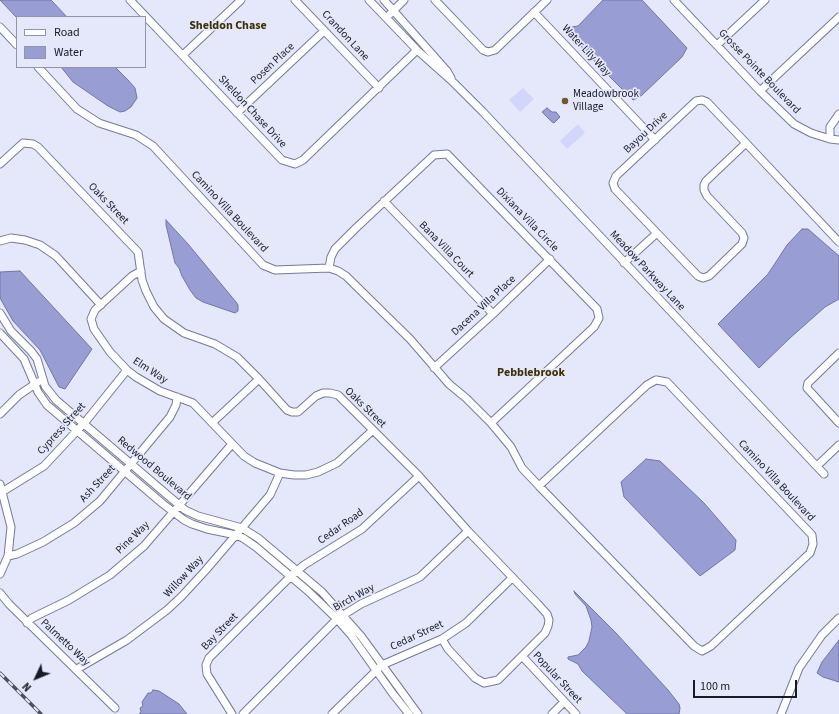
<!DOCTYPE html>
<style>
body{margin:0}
#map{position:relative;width:839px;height:714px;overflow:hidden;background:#e5e7fb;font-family:"Source Sans 3",sans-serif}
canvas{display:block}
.legend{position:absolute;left:16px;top:16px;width:130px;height:52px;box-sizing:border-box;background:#e5e7fb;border:1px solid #9395a6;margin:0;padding:5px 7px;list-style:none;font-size:12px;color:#191a26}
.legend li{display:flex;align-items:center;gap:8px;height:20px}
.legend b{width:20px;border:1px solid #9395a6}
.north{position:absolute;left:16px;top:658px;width:40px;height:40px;-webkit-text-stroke:3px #e5e7fb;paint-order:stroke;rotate:226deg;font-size:11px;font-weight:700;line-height:16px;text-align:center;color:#191a26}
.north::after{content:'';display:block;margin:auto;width:14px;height:18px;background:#191a26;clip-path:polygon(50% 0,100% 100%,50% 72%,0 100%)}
.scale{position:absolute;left:693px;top:680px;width:104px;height:18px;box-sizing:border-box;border:2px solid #191a26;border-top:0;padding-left:5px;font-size:12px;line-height:14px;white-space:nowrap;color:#191a26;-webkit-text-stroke:3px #e5e7fb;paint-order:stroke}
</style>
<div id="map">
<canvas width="839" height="714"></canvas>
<ul class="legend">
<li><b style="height:5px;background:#fff"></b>Road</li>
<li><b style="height:11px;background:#989dd4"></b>Water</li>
</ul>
<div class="north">N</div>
<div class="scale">100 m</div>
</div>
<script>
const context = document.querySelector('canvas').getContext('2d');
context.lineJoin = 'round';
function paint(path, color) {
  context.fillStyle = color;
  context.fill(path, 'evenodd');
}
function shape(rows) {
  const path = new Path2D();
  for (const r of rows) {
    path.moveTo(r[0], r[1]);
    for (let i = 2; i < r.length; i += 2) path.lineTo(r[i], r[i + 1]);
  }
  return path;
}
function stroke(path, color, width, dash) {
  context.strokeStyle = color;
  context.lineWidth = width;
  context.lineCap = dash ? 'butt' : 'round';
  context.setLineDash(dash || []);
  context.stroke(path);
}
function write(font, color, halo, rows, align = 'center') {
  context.font = font + ' "Source Sans 3",sans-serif';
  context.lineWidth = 3.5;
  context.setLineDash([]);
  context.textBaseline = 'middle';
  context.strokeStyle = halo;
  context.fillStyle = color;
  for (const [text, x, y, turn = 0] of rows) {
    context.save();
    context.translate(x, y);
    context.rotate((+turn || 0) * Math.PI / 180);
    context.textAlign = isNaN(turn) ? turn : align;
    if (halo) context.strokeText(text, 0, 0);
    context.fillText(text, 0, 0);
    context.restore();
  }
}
paint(shape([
 [523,88,534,99,520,112,509,100],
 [578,124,585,133,567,149,560,141]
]), '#d2d6fa');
const water = shape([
 [0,0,51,0,67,17,17,17,17,18,0,0],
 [603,0,642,0,687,48,682,57,641,96,633,100,587,54,570,31,572,27,578,26,603,0],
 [61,67,115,67,128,80,135,88,137,98,131,107,125,111,120,112,108,106,73,82,61,67],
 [547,108,552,112,556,112,560,117,554,123,552,122,542,112,547,108],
 [166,220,188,244,236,302,238,305,238,311,235,313,203,302,196,298,190,290,182,276,179,268,175,263,166,225,166,220],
 [802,229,808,229,839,256,839,299,825,307,790,338,759,368,718,324,768,274,787,245,802,229],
 [20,271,92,349,65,389,59,387,40,350,13,321,0,298,0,272,20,271],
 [646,459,660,461,704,503,736,540,735,550,700,576,624,497,621,482,646,459],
 [574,591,616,633,668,690,679,704,680,708,679,714,627,714,582,671,578,664,568,659,568,657,578,655,586,647,589,641,592,627,591,620,586,606,575,594,574,591],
 [839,640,839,682,823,677,817,673,822,662,839,640],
 [153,690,159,691,179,704,187,714,139,714,141,712,140,708,143,706,142,702,148,693,151,693,153,690]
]);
paint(water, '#989dd4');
stroke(water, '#7276a0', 1);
const street = shape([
 [130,0,282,160,295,164,303,160,417,50],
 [295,0,379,88],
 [369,0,417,50,454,83,483,112,824,474],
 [384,0,447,71,451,78],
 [435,0,483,50,488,52,495,50,547,0],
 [674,0,760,91,794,124,811,133,830,139,839,140],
 [534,12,655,140],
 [390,14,404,0],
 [0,27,17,45],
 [717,45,765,0],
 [183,55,241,0],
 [38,67,77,109,99,123,136,135,153,146,263,265,275,270,329,268,338,271,346,276,410,339,449,384,466,398,491,423,511,447,522,468,539,486],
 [760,91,839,17],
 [237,113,324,31],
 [830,139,830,127,839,114],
 [746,143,706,181,704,185,704,190,707,196,742,233,744,238,742,244,709,276,703,278,698,276,615,189,613,183,616,176,696,101,702,100,707,102,746,143,839,242],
 [0,164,23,143,33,144,38,147,138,252,142,280,146,291,154,307,164,319,184,333,215,344,237,357,259,379,287,410,292,412,298,412,316,396,323,393,330,393,338,395,419,476,468,531,537,603,547,614,549,620,548,626,545,633,498,680,484,683,475,678,448,649,442,639],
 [384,201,493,314],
 [0,241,11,238,25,240,40,245,56,256,101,305],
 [624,263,657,233],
 [329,268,331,257,335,249,356,228,434,155,447,154,597,309,599,318,594,327,491,423],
 [141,271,132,276,95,310,91,319,94,329,110,352,127,370,136,377,160,391,193,403,244,456,255,463,280,473,294,475,306,475,318,472,337,463,373,430],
 [0,313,11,331,31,351,37,359,45,386,56,400,185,510,198,516,242,528,258,538,322,592,361,636,418,714],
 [0,333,24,359,38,392,47,405,163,504,184,520,192,524,207,529,236,535,243,538,256,547,308,591,337,619,351,635,393,694,409,714],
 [839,353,808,383,807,388,839,423],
 [434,368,493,314,550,259],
 [656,380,667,382,812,535,813,544,810,553,711,646,702,651,694,646,539,486,647,385,656,380],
 [0,414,19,395,38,382],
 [212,423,259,379],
 [817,466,839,445],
 [0,484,11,527,8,556,0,574],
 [2,492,44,466,86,421,127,370],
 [8,556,17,554,43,542,74,523,100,501,170,417,176,405,177,397],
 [0,593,9,604,115,708],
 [27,623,32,618,69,600,110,575,144,546,232,444],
 [522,656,576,714],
 [77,669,127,640,167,610,181,597,205,571,270,495,280,473],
 [232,714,207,674,206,665,209,658,291,576,304,565,362,529,419,476],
 [243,714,337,619,361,604,420,577,468,531],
 [332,714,382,665,442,639,466,623,512,578],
 [552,714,564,702],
 [781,714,799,668,822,635,839,618]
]);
stroke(street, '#767996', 9);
stroke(street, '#fff', 7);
const rail = shape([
 [0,673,41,714]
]);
stroke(rail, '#4e4f5d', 3.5);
stroke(rail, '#e5e7fb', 2, [6]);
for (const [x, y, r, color] of [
 [565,101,4,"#685b28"]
]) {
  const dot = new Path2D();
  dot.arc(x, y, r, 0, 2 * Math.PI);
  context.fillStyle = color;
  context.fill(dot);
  stroke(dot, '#e5e7fb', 1.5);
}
write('11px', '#191a26', '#e5e7fb', [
 ["Crandon Lane",345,36,47],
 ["Water Lily Way",586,51,47],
 ["Posen Place",273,64,-43],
 ["Grosse Pointe Boulevard",759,72,46],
 ["Sheldon Chase Drive",252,112,47],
 ["Bayou Drive",646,133,-43],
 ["Oaks Street",108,204,46],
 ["Camino Villa Boulevard",229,212,47],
 ["Dixiana Villa Circle",527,220,46],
 ["Bana Villa Court",446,250,46],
 ["Meadow Parkway Lane",647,271,47],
 ["Dacena Villa Place",484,306,-43],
 ["Elm Way",150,371,33],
 ["Oaks Street",365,408,44],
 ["Cypress Street",62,429,-48],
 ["Redwood Boulevard",154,469,40],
 ["Camino Villa Boulevard",776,481,47],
 ["Ash Street",98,484,-47],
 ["Cedar Road",341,527,-35],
 ["Pine Way",133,538,-44],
 ["Willow Way",184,577,-47],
 ["Birch Way",354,598,-29],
 ["Bay Street",220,632,-46],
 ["Cedar Street",417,636,-25],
 ["Palmetto Way",65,643,43],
 ["Popular Street",557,678,47]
]);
write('11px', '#191a26', '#e5e7fb', [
 ["Meadowbrook",573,95],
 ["Village",573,108]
], 'left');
write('bold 12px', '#3b3105', '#e5e7fb', [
 ["Sheldon Chase",228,26],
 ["Pebblebrook",531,373]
]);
</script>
